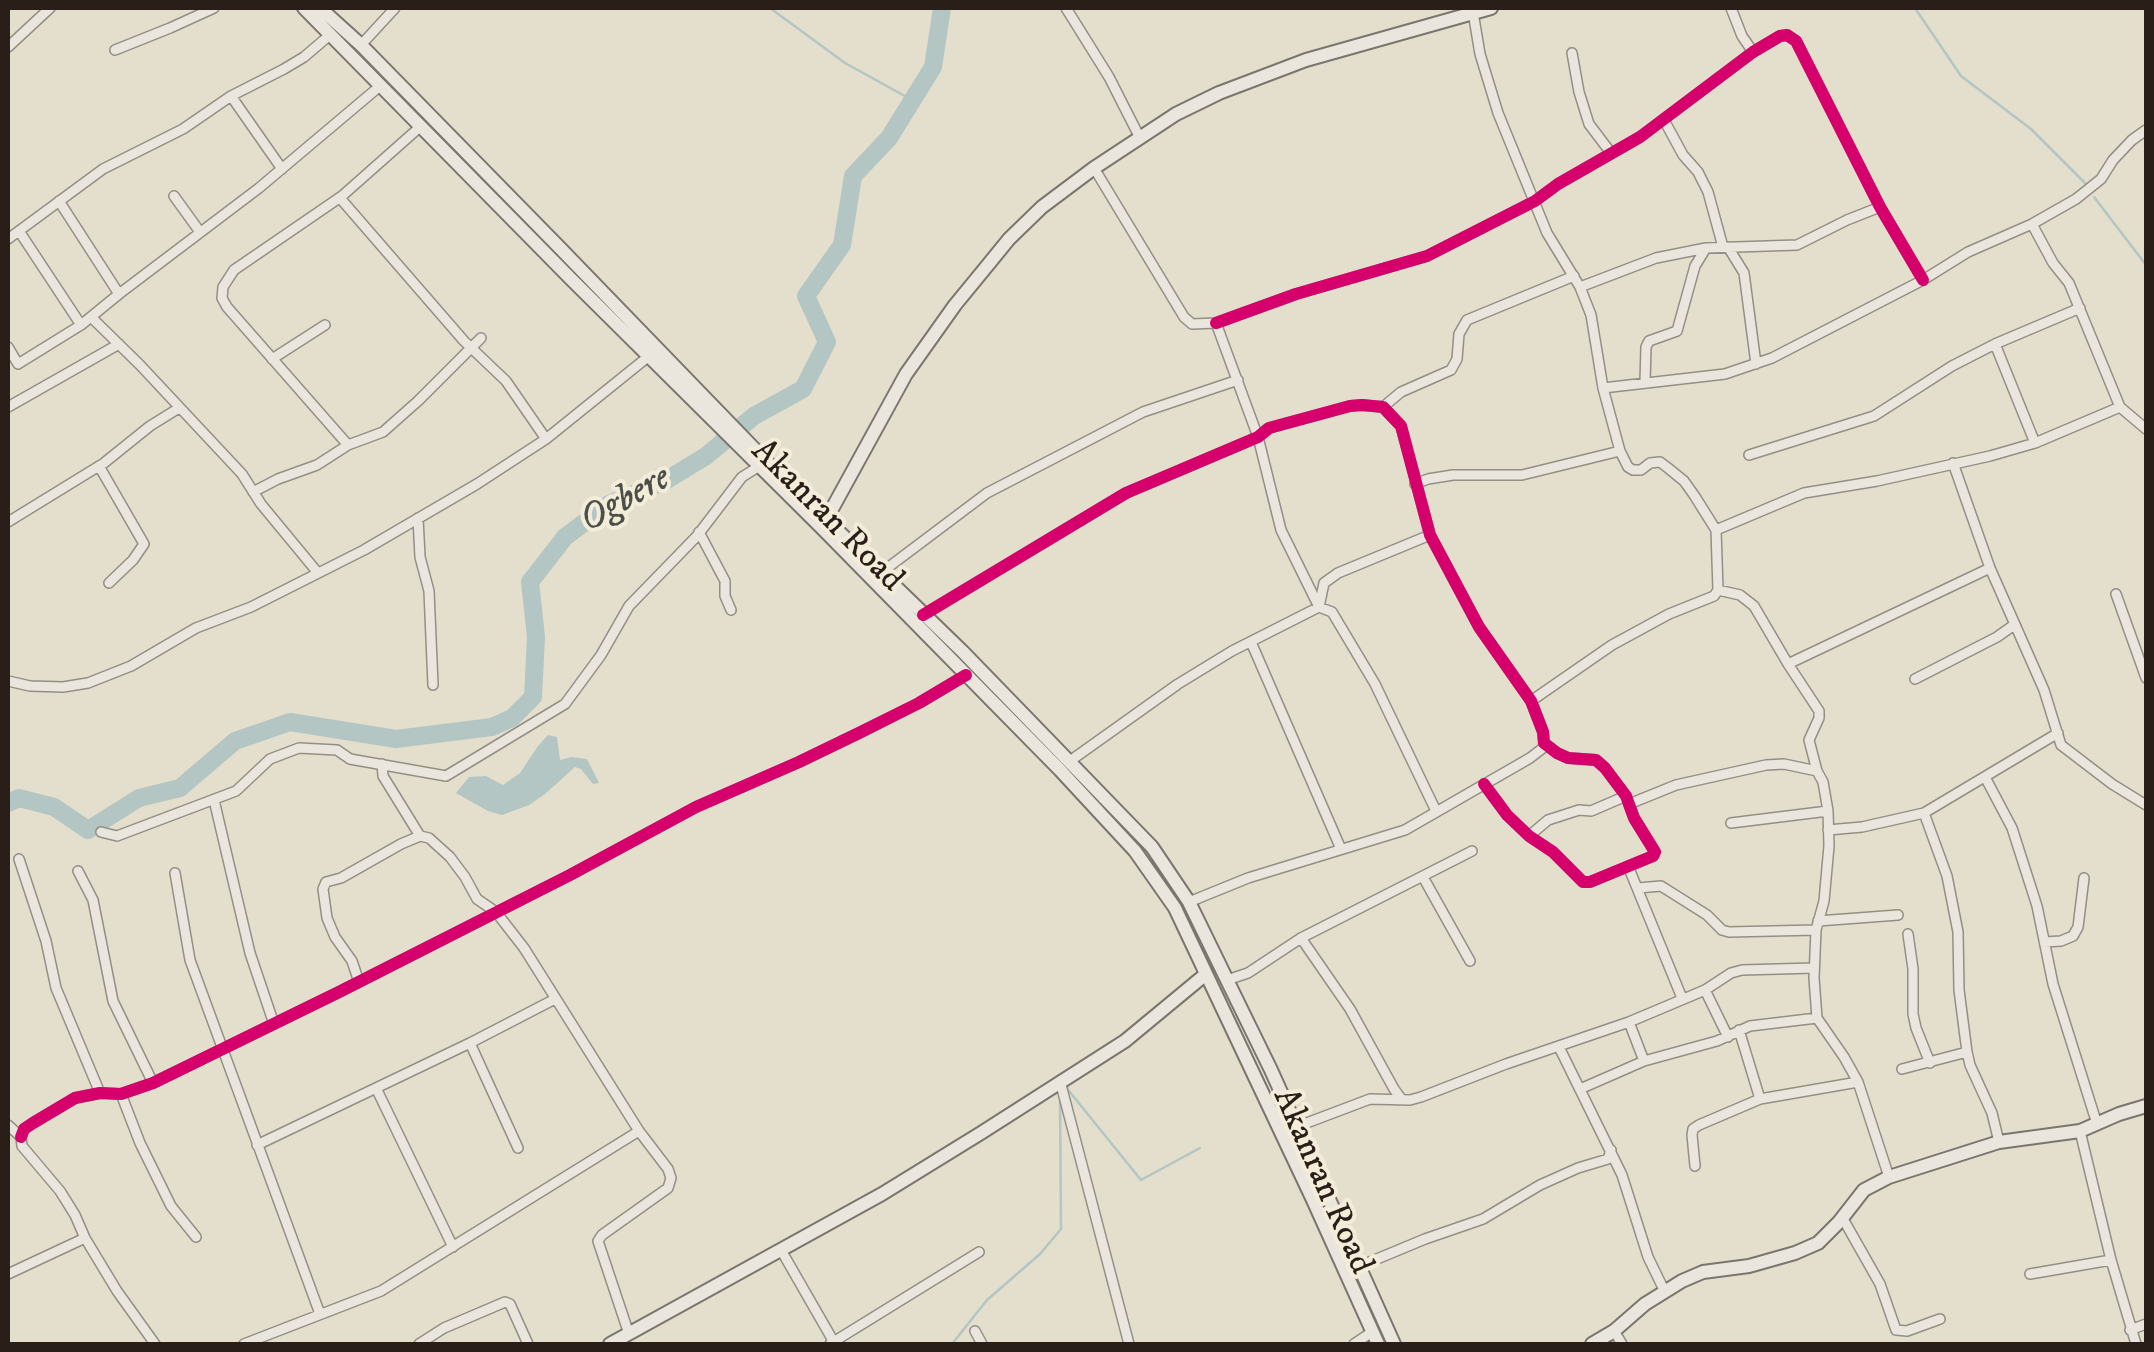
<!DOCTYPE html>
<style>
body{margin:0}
#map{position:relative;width:2154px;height:1352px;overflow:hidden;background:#e4decd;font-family:"IM FELL DW Pica",serif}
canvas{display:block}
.frame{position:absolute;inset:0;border:10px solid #291f18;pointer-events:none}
</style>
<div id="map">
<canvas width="2154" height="1352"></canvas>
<div class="frame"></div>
</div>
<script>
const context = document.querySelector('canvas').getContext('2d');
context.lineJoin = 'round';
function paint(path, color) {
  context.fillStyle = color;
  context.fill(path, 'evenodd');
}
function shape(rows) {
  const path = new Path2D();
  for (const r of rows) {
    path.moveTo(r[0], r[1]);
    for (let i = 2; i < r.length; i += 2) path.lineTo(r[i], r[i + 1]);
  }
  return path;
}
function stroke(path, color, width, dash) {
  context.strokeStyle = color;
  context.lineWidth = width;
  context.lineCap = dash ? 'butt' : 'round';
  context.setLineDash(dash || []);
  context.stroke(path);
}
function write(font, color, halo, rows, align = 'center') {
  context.font = font + ' "IM FELL DW Pica",serif';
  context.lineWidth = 8;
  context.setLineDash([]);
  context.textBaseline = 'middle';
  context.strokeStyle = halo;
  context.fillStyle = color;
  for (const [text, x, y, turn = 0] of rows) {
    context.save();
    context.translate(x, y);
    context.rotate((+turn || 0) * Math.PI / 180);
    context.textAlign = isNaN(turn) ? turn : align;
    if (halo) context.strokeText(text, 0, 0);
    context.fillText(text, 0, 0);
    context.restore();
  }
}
paint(shape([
 [548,735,557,737,560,760,571,757,587,759,599,783,593,784,581,769,575,767,545,794,529,805,502,815,488,811,456,793,469,777,486,776,503,785,520,773,538,746]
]), '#b3c6c3');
stroke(shape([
 [770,8,845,63,912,100],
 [1915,8,1961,76,2031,129,2086,184],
 [2094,197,2146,265],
 [1065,1086,1141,1180,1200,1148],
 [952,1344,987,1300,1040,1254,1061,1229,1060,1097]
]), '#b3c6c3', 2.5);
stroke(shape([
 [8,803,19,798,54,807,88,830,139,798,180,788,235,741,290,722,396,739,492,727,512,718,533,697,536,637,530,582,565,537,609,504,665,481,706,456,754,416,803,389,827,342,806,296,842,245,853,176,889,138,933,67,942,8]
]), '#b3c6c3', 18);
const street = shape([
 [1066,8,1109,77,1140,138],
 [1731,8,1742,36,1753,52],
 [1473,12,1480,54,1498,113,1547,233,1580,287,1591,315,1603,388,1620,451,1628,467,1633,470,1641,470,1650,463,1660,462,1668,468,1684,481,1694,495,1716,530,1718,590,1714,596,1669,614,1612,645,1531,701],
 [361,45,395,8],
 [8,47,50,8],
 [115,50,170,28,214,8],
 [1572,53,1579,92,1589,124,1611,153],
 [231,96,282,169],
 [1664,120,1683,155,1698,172,1708,192,1723,247],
 [1094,168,1184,317,1192,324,1216,323,1258,437,1281,530,1319,607,1332,612,1375,684,1436,811],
 [174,196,200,232],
 [340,198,464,341,506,381,546,439,649,356],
 [59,201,119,294],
 [2032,224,2053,263,2069,283,2120,407,2146,429],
 [19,231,81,325],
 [8,239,103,169,183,129,231,96,284,69,304,57,331,34],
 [1728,247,1744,273,1756,364],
 [1580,287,1656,258,1706,248,1797,245,1847,220,1880,207],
 [91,317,140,365,242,474,261,504,318,573],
 [1216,323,1296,294,1427,256,1535,201,1558,184,1640,137,1753,52,1780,36,1787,35,1796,41,1880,207,1923,280],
 [1995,344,2035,443],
 [8,347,18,364,81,325,119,294,259,188,380,86],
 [272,359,325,325],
 [1645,382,1646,347,1649,341,1677,331,1695,266,1706,248],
 [1603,388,1725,374,1772,358,1923,280,1968,252,2032,224,2076,199,2101,179,2113,160,2132,140,2146,130],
 [8,407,119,344],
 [1383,407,1401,392,1451,370,1457,359,1459,334,1467,320,1574,276],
 [348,445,227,307,222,298,223,287,234,270,342,196,421,126],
 [1749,455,1874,416,1952,366,1995,344,2080,308],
 [1953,463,1990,568,2044,690,2061,745,2112,784,2146,805],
 [99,466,144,544,133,560,109,583],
 [1415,484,1428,479,1453,475,1522,475,1620,451],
 [253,492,278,479,317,465,348,445,383,432,418,401,481,338],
 [418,518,420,557,429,591,433,685],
 [8,522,104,463,150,426,179,408],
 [1716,530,1804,493,1877,481,1990,456,2035,443,2120,407],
 [699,532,725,581,725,596,731,610],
 [882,572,987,493,1143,412,1238,380],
 [1718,590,1740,595,1754,606,1788,664,1819,711,1819,718,1809,740,1817,771,1823,782,1828,811,1829,846,1824,901,1816,930,1814,978,1817,1018,1844,1057,1858,1082,1889,1177],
 [2116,594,2146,678],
 [923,615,1126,493,1258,437,1269,428,1350,406,1362,405,1383,407,1401,426,1430,535,1479,627,1531,701,1543,732,1544,743,1557,753,1568,758,1596,760,1605,768,1626,796,1634,818,1655,852,1653,856,1590,882,1583,882,1553,852,1529,836,1507,815,1484,784],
 [1251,642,1341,849],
 [1788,664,1990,568],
 [1915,679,1997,637,2014,625],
 [8,681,30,686,63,687,88,683,131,666,196,628,251,607,364,550,477,484,546,439],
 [1070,761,1178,684,1232,651,1319,607,1324,583,1338,573,1430,535],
 [382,764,383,776,420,836],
 [1985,777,2012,828,2037,906,2053,984,2097,1124],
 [214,800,250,953,274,1024],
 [1629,804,1676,785,1766,765,1784,764,1817,771],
 [1924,813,1947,876,1958,932,1959,990,1967,1052,1970,1065,1992,1113,1999,1142],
 [1731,823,1828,811],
 [1828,830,1862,827,1924,813,2058,733],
 [101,832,117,836,236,791,270,759,299,748,337,750,350,759,446,776,565,704,601,655,629,606,697,536,742,477,758,467],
 [1529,836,1548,820,1579,810,1591,811,1626,796],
 [19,859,46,941,56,988,100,1093],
 [1628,866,1682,998],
 [78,871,93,900,113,1001,153,1083],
 [175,873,190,960,320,1314],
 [1423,877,1470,961],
 [1638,888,1661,886,1707,915,1722,930,1729,932,1816,930],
 [1189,902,1248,878,1405,830,1530,758,1543,748,1544,743],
 [1818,921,1898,915],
 [1908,934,1913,969,1913,1014,1916,1028,1930,1063],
 [1301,938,1350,1009,1394,1089,1402,1100],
 [2045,942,2061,941,2073,936,2078,927,2084,878],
 [1227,980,1248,973,1301,938,1472,851],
 [359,982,352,961,335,937,327,918,323,889,326,882,341,878,401,844,420,836,429,838,450,857,465,877,477,899,496,912,524,948,639,1131,668,1169,671,1178,668,1188,602,1235,598,1241,629,1334],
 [1705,990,1728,1037],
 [1629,1022,1644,1061],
 [1739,1030,1760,1099],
 [470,1043,518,1148],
 [1559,1047,1622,1175,1648,1257,1665,1292],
 [1902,1069,1967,1052],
 [1060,1081,1129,1344],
 [376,1088,453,1247],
 [1580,1089,1644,1061,1717,1041,1750,1026,1817,1018],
 [121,1094,140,1143,171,1206,196,1237],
 [8,1125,21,1137,22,1146,60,1191,75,1215,85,1238,117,1291,155,1344],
 [1296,1127,1370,1099,1410,1100,1421,1097,1506,1064,1629,1022,1705,990,1731,973,1742,970,1814,968],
 [2080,1131,2111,1260,2136,1344],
 [21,1137,24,1129,33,1123,75,1098,100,1093,121,1094,153,1083,339,992,570,875,696,807,799,762,859,733,919,703,966,675],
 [257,1145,470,1043,555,999],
 [1695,1166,1692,1135,1693,1129,1699,1125,1760,1099,1858,1082],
 [1842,1217,1880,1284,1896,1330,1907,1331,1940,1319],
 [781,1250,835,1344],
 [1360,1266,1425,1239,1483,1219,1540,1185,1578,1168,1608,1159,1611,1150],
 [8,1274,85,1238],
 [2030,1274,2111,1260],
 [2130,1330,2146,1324],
 [975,1331,982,1344],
 [1614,1331,1622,1344],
 [244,1344,381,1291,639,1131],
 [419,1344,444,1328,505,1302,510,1304,528,1344],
 [830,1344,979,1252],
 [1354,1344,1372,1332]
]);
const secondary = shape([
 [304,8,570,278,820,526,1060,770,1135,851,1175,908,1313,1200,1378,1344],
 [320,8,361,45,560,248,768,463,963,652,1152,847,1189,902,1227,980,1271,1070,1394,1344],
 [827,518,906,374,955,305,987,266,1009,239,1042,207,1094,168,1176,114,1219,93,1306,60,1491,8],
 [610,1344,882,1194,981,1133,1125,1041,1206,974],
 [1592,1344,1614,1331,1645,1304,1682,1281,1703,1272,1749,1266,1795,1253,1818,1243,1839,1222,1864,1190,1889,1177,1999,1142,2080,1131,2119,1114,2146,1106]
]);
stroke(street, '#948f85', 12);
stroke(secondary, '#7a766d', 16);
stroke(street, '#eae6de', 9);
stroke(secondary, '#eae6de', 12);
stroke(shape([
 [1216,323,1296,294,1427,256,1535,201,1558,184,1640,137,1753,52,1780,36,1787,35,1796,41,1880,207,1923,280],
 [923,615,1126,493,1258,437,1269,428,1350,406,1362,405,1383,407,1401,426,1430,535,1479,627,1531,701,1543,732,1544,743,1557,753,1568,758,1596,760,1605,768,1626,796,1634,818,1655,852,1653,856,1590,882,1583,882,1553,852,1529,836,1507,815,1484,784],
 [21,1137,24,1129,33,1123,75,1098,100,1093,121,1094,153,1083,339,992,570,875,696,807,799,762,859,733,919,703,966,675]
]), '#d6006c', 12);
write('35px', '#291f18', '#f3ecd9', [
 ["Akanran Road",826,517,45],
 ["Akanran Road",1321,1182,66]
]);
write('italic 38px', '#4c4e4a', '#f3ecd9', [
 ["Ogbere",626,501,-30]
]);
</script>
